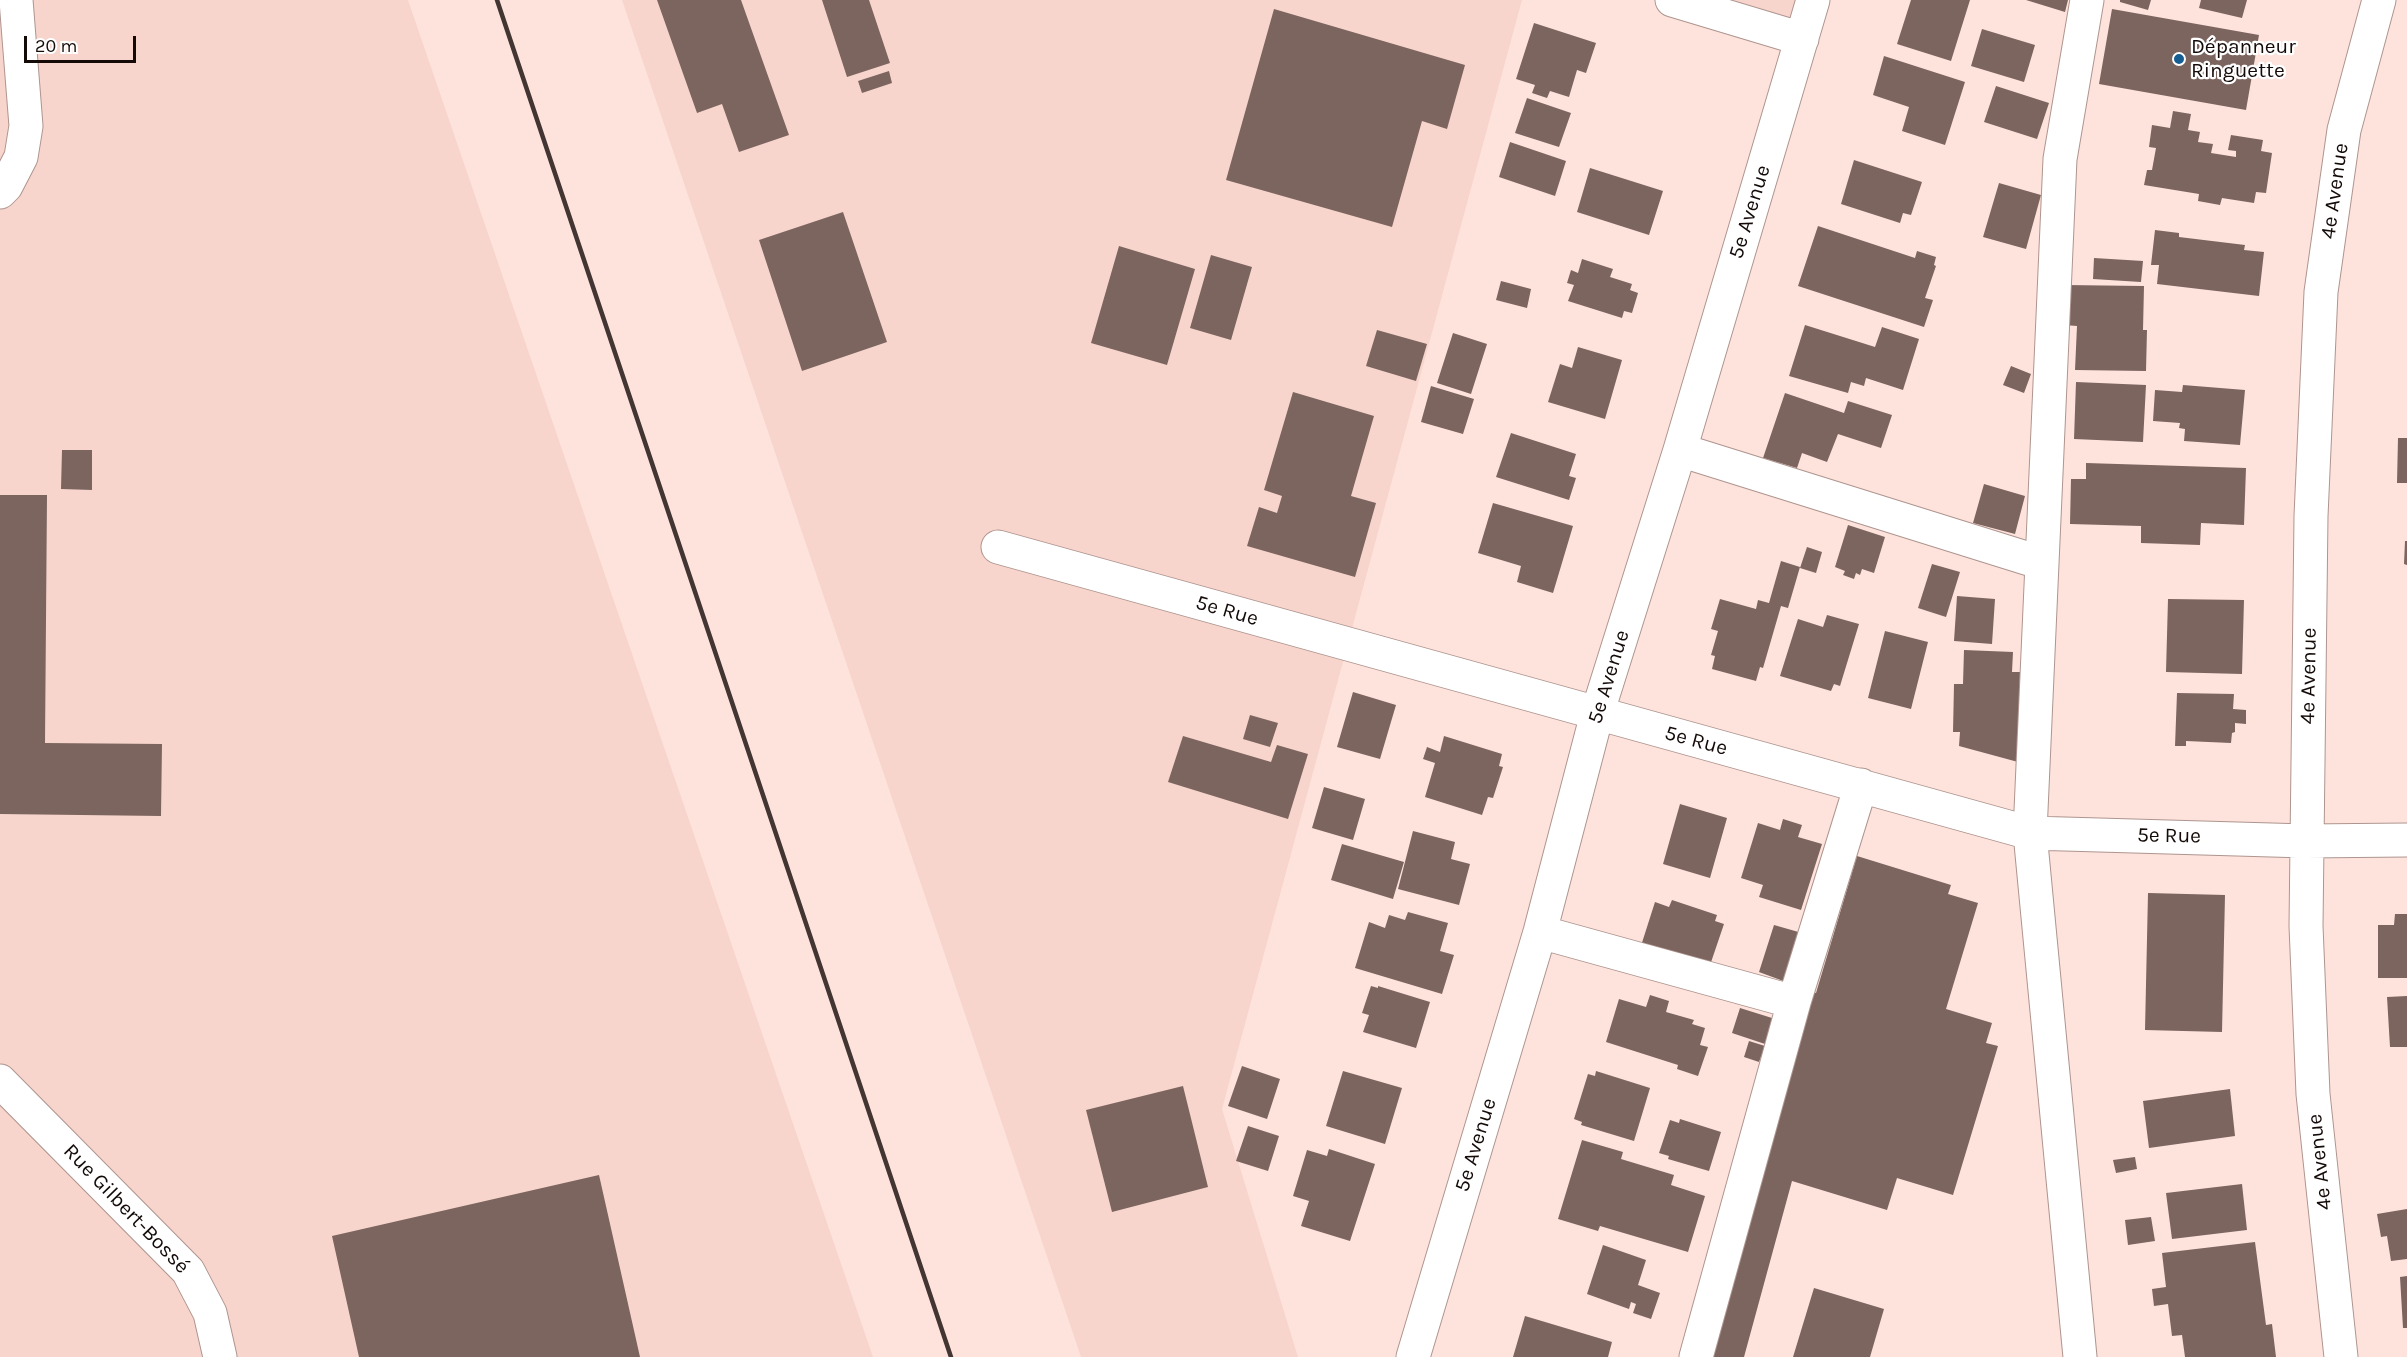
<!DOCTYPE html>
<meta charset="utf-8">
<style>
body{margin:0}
#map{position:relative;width:2407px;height:1357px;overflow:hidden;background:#fee3dc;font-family:Karla,sans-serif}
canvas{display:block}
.scale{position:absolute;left:24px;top:36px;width:112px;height:27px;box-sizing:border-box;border:3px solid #140b09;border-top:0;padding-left:8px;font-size:18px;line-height:21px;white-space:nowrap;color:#140b09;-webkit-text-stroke:4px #fff;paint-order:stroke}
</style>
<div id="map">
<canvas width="2407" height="1357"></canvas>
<div class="scale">20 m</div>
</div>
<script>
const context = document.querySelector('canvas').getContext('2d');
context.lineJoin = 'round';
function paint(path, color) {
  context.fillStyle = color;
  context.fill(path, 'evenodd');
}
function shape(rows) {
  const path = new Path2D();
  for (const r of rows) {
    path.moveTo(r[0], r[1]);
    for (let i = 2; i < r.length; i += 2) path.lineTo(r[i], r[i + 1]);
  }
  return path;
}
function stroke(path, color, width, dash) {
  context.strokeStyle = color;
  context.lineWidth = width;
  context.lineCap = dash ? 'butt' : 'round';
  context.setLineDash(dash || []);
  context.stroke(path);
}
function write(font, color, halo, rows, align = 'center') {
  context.font = font + ' Karla,sans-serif';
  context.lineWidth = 4.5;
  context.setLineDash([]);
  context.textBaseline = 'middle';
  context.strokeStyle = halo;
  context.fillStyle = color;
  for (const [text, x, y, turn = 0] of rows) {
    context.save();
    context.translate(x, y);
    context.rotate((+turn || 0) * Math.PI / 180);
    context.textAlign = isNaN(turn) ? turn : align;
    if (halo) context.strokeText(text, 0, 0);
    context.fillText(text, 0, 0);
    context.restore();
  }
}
paint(shape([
 [0,0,408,0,873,1357,0,1357],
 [622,0,1522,0,1222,1109,1298,1357,1081,1357],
 [1679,0,1816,0,1804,44]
]), '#f7d5cc');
paint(shape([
 [657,0,741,0,789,135,739,152,722,104,697,113],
 [822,0,869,0,890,63,847,77],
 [1911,0,1970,0,1951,61,1897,44],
 [2026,0,2068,0,2065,12],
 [2120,0,2151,0,2148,10,2120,2],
 [2201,0,2247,0,2242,18,2199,8],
 [1274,9,1465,65,1447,129,1422,121,1392,227,1226,180],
 [2112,9,2259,35,2246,110,2099,84],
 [1534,23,1596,43,1586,73,1577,70,1569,97,1550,91,1547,98,1532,93,1535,85,1516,79],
 [1982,29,2035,45,2024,82,1971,66],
 [1884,56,1965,82,1945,145,1902,131,1909,107,1873,95],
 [889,71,892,83,862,93,858,81],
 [1996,86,2049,103,2037,139,1984,122],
 [1527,98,1571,113,1559,147,1515,133],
 [2173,111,2191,114,2188,130,2200,132,2198,142,2213,144,2211,153,2236,157,2236,151,2228,150,2231,135,2263,140,2261,151,2272,153,2266,193,2256,192,2254,203,2222,198,2220,205,2198,201,2199,194,2144,185,2147,170,2152,170,2156,148,2149,147,2152,125,2170,128],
 [1510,142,1566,161,1555,196,1499,177],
 [1854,160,1922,182,1911,215,1903,213,1900,223,1841,204],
 [1590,168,1663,191,1649,235,1577,212],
 [1999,183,2041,195,2026,249,1983,237],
 [843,212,887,342,802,371,759,240],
 [1818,226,1915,258,1917,251,1936,257,1934,265,1936,266,1925,298,1933,300,1924,327,1798,286],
 [2155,230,2179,233,2179,237,2245,245,2244,250,2264,252,2259,296,2157,284,2159,265,2151,265],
 [1119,246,1195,269,1167,365,1091,343],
 [1211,255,1252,267,1231,340,1190,328],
 [2094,258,2143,261,2141,282,2093,279],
 [1582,259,1613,269,1610,277,1632,284,1630,290,1638,293,1632,313,1624,311,1622,318,1568,301,1574,285,1567,283,1571,270,1578,273],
 [1501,281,1531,289,1527,308,1496,300],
 [2064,285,2144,286,2143,330,2147,330,2146,371,2075,370,2077,326,2064,325],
 [1805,325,1875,347,1882,327,1919,339,1903,390,1866,378,1864,386,1851,382,1848,393,1789,376],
 [1377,330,1427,344,1416,381,1366,366],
 [1453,333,1487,344,1471,394,1437,383],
 [1578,347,1622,360,1605,419,1548,402,1560,364,1572,368],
 [2011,366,2031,374,2024,393,2003,385],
 [2076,382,2146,385,2143,442,2074,439],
 [2183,385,2245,390,2240,445,2184,441,2185,429,2179,428,2180,423,2153,421,2155,390,2182,392],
 [1431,386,1474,399,1463,434,1421,422],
 [1293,392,1374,416,1351,496,1376,503,1355,577,1247,546,1259,507,1277,513,1282,496,1264,490],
 [1785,393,1844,413,1848,401,1892,415,1881,448,1838,434,1827,462,1802,453,1797,468,1763,458],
 [1511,433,1576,454,1569,476,1576,478,1569,500,1496,477],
 [2398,438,2407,438,2407,483,2397,483],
 [62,450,92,450,92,490,61,489],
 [2086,463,2246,468,2244,525,2201,523,2200,545,2141,543,2141,526,2070,524,2071,479,2086,479],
 [1984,484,2025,496,2015,534,1973,523],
 [0,495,47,495,45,743,162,744,161,816,0,814],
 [1493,503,1573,526,1553,593,1517,582,1521,566,1478,553],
 [1848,525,1885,537,1874,573,1862,569,1860,575,1856,573,1854,579,1843,575,1845,571,1835,567],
 [2405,541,2407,541,2407,565,2404,564],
 [1807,547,1822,552,1816,573,1800,568],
 [1781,561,1800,567,1788,608,1781,606,1763,668,1760,667,1756,681,1712,669,1715,656,1711,655,1718,631,1711,629,1720,599,1756,609,1758,600,1769,603],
 [1932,564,1960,572,1946,617,1918,608],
 [1957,596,1995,599,1992,644,1954,641],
 [2168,599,2244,600,2242,674,2166,672],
 [1827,615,1859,624,1840,686,1834,684,1831,691,1780,676,1798,619,1823,627],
 [1885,631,1928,642,1911,709,1868,698],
 [1964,650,2013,652,2012,672,2020,672,2018,762,1959,746,1960,732,1953,732,1954,684,1963,684],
 [1353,692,1396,705,1380,759,1337,747],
 [2177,693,2234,694,2233,709,2246,710,2246,724,2235,723,2235,732,2232,733,2231,743,2186,741,2186,746,2175,746],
 [1250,715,1278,723,1270,747,1243,739],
 [1183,736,1271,762,1277,745,1308,754,1288,819,1168,782],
 [1444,736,1502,754,1499,766,1503,767,1493,798,1488,797,1482,815,1425,797,1435,763,1423,759,1427,747,1440,752],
 [1324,787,1365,799,1353,840,1312,828],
 [1680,804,1727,818,1710,878,1663,864],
 [1783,819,1802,825,1798,837,1822,844,1801,910,1759,897,1763,885,1741,878,1758,823,1780,830],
 [1413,831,1455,842,1451,859,1470,864,1459,905,1398,889],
 [1342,844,1404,862,1393,899,1331,880],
 [1857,856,1951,885,1948,894,1978,903,1946,1009,1992,1023,1986,1043,1998,1046,1953,1195,1897,1178,1887,1210,1792,1181,1744,1357,1710,1357,1807,991,1816,993],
 [2148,893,2225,895,2222,1032,2145,1030],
 [1672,900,1717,915,1715,921,1724,924,1707,974,1639,952,1655,902,1669,907],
 [1408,912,1448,923,1440,951,1454,955,1442,994,1355,968,1369,922,1385,928,1389,915,1405,920],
 [2395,914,2407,914,2407,978,2378,978,2378,925,2394,925],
 [1774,925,1802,933,1786,982,1759,972],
 [1371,986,1378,988,1378,986,1430,1002,1416,1048,1363,1032,1369,1015,1362,1013],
 [1650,995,1669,1001,1666,1012,1694,1020,1692,1024,1705,1028,1700,1045,1708,1047,1698,1076,1677,1069,1678,1065,1606,1042,1619,999,1646,1007],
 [2407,996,2407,1047,2390,1047,2387,997],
 [1740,1008,1772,1018,1765,1044,1732,1033],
 [1749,1041,1765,1046,1759,1062,1744,1057],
 [1242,1066,1280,1079,1267,1119,1228,1106],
 [1343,1071,1402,1088,1385,1144,1326,1126],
 [1596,1071,1650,1088,1634,1141,1581,1125,1582,1122,1574,1119,1588,1074,1595,1076],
 [1183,1086,1208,1187,1112,1212,1086,1110],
 [2230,1089,2235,1136,2149,1148,2143,1101],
 [1680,1119,1721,1132,1709,1171,1668,1159,1669,1156,1659,1153,1670,1120,1679,1123],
 [1248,1126,1279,1136,1268,1171,1236,1161],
 [1582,1140,1623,1152,1621,1159,1674,1175,1671,1185,1705,1196,1688,1252,1600,1226,1598,1231,1558,1219],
 [1329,1149,1375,1164,1350,1241,1301,1226,1309,1201,1293,1196,1307,1150,1327,1156],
 [2135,1157,2137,1169,2116,1173,2113,1160],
 [599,1175,640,1357,359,1357,332,1236],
 [2242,1184,2247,1230,2172,1239,2166,1193],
 [2407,1209,2407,1259,2391,1261,2387,1236,2381,1237,2377,1214],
 [2151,1217,2155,1241,2128,1245,2125,1220],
 [2255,1242,2266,1325,2272,1324,2276,1357,2185,1357,2182,1335,2172,1336,2168,1304,2154,1306,2152,1289,2166,1287,2162,1253],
 [1603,1245,1646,1260,1638,1285,1660,1293,1651,1319,1633,1313,1636,1304,1631,1302,1629,1309,1587,1294],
 [2407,1276,2407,1328,2403,1328,2400,1277],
 [1814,1288,1884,1309,1870,1357,1793,1357],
 [1525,1316,1612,1342,1608,1357,1513,1357]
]), '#7c655f');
const minor = shape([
 [1672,0,1802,39],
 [0,192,6,186,21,157,26,126,16,0],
 [1680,450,2042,563],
 [998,547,2030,833,2306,841,2407,840],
 [1540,932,1794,1002],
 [0,1081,188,1271,210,1313,220,1357],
 [1413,1357,1540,932,1597,714,1680,450,1813,0],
 [1696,1357,1794,1002,1861,785],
 [2080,1357,2030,833,2060,159,2087,0],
 [2341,1357,2313,1094,2306,926,2311,516,2321,292,2344,130,2379,0]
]);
stroke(minor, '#ae958f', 35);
stroke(minor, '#fff', 33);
stroke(shape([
 [497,0,951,1357]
]), '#423532', 4.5);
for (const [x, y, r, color] of [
 [2179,59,6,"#165e92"]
]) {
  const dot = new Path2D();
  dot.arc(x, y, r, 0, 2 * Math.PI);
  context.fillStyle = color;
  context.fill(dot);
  stroke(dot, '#fff', 2);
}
write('21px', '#140b09', '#fff', [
 ["Dépanneur",2191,47],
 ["Ringuette",2191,71]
], 'left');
write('21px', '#140b09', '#fff', [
 ["4e Avenue",2335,191,-82],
 ["5e Avenue",1750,212,-73],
 ["5e Rue",1227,611,16],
 ["4e Avenue",2309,676,-89],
 ["5e Avenue",1609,677,-73],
 ["5e Rue",1696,741,15],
 ["5e Rue",2169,836,1],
 ["5e Avenue",1476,1145,-73],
 ["4e Avenue",2320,1162,-96],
 ["Rue Gilbert-Bossé",126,1209,46]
]);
</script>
